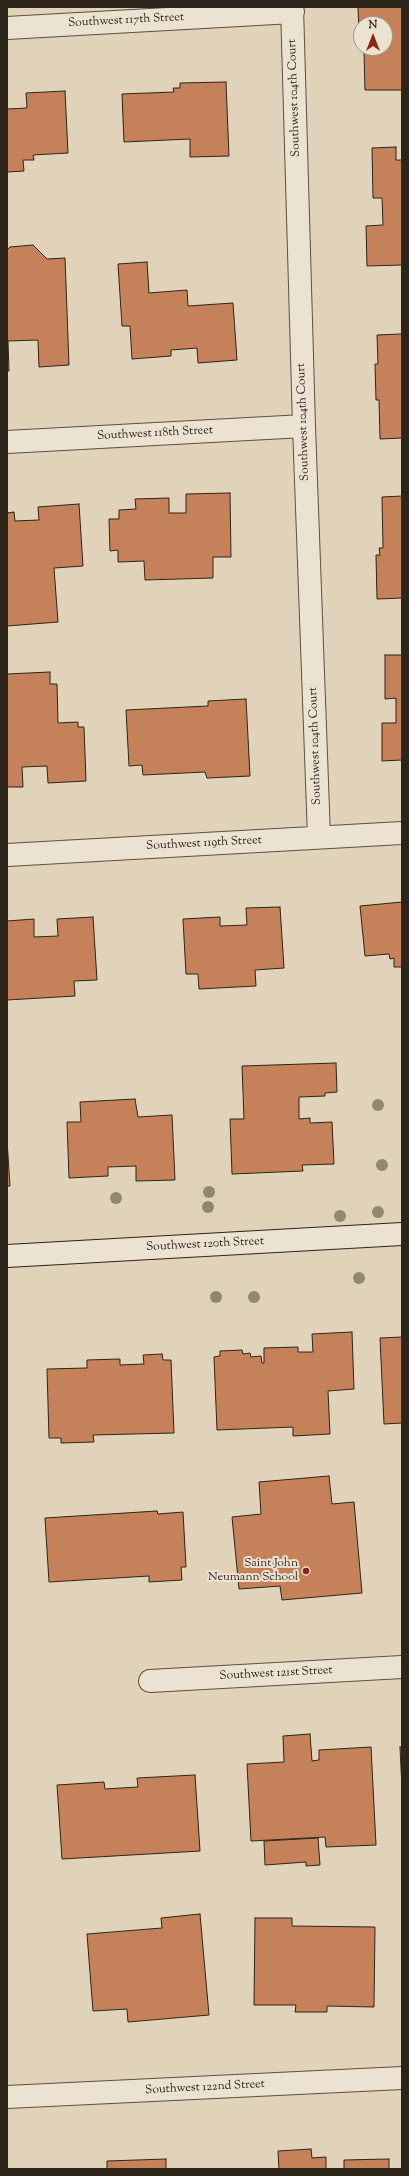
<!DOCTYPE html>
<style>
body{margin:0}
#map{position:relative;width:409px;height:2176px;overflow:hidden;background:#e1d3b9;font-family:"Sorts Mill Goudy",serif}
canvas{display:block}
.frame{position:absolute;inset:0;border:8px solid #2d241a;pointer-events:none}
.north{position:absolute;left:353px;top:16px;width:40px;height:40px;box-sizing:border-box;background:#ece2d2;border:1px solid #a09688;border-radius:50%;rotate:0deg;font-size:11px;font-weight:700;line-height:16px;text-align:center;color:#2d241a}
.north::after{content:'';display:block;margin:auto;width:14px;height:18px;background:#8f2418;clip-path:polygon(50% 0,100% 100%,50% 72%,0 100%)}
</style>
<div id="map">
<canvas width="409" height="2176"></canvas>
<div class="frame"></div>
<div class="north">N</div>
</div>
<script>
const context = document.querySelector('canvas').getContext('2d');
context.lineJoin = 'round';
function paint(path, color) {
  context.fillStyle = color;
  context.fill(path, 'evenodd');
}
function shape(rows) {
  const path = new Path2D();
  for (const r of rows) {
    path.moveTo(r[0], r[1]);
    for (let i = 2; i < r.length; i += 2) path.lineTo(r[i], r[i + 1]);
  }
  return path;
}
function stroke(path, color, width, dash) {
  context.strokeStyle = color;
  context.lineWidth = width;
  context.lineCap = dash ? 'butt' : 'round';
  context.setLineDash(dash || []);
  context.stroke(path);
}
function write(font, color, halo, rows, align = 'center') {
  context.font = font + ' "Sorts Mill Goudy",serif';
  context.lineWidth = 4;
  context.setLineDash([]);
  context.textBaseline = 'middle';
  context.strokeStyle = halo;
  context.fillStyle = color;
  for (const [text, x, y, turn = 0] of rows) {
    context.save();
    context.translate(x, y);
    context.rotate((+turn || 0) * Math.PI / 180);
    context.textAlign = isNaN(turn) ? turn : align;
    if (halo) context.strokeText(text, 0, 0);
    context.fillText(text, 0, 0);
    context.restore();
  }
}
const building = shape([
 [358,7,402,7,402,90,365,90,364,53,380,53,380,48,385,48,385,24,361,24,361,33,359,33,358,7],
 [226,82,229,156,190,157,190,139,124,142,122,94,174,92,173,88,180,88,180,83,226,82],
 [65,91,68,153,33,155,34,160,23,160,24,171,7,172,7,109,27,108,26,93,65,91],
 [396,147,396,160,402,160,402,265,367,266,366,226,383,225,382,198,373,198,372,148,396,147],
 [33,245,47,259,65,258,69,365,39,367,38,340,8,341,9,371,7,371,7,250,10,247,33,245],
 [147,262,149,293,187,290,188,306,233,303,237,360,198,363,197,348,171,350,171,356,132,359,130,326,122,326,118,264,147,262],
 [402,334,402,438,380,439,379,400,376,400,375,364,378,364,377,335,402,334],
 [230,493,231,557,213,557,213,578,145,580,144,561,118,562,118,550,110,551,109,519,119,519,119,510,136,509,135,499,169,498,169,513,186,513,186,494,230,493],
 [402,496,402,598,377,599,376,555,380,555,379,548,383,548,382,497,402,496],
 [79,504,83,566,54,568,58,622,7,626,7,513,14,512,15,521,39,520,38,507,79,504],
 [385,655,402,655,402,760,382,761,382,723,396,723,396,698,385,699,385,655],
 [50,672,50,684,57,684,58,723,78,722,78,727,84,727,86,781,48,783,47,766,22,767,23,787,7,787,7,674,50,672],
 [246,699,250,776,207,778,205,772,143,775,142,765,129,766,126,710,208,706,208,701,246,699],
 [402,902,402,967,394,967,394,958,390,959,389,954,365,956,360,906,402,902],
 [280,907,284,968,255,970,256,986,199,989,198,974,186,974,183,919,220,917,220,926,247,925,246,908,280,907],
 [93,917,97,980,74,981,75,996,7,1000,7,921,34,919,34,937,58,936,57,919,93,917],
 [336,1063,337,1092,325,1093,325,1096,299,1097,299,1119,310,1118,310,1123,332,1122,334,1164,302,1165,303,1171,232,1174,230,1119,244,1119,242,1066,336,1063],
 [135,1099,138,1117,172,1115,175,1180,136,1181,136,1166,108,1167,108,1176,69,1178,67,1122,81,1122,80,1102,135,1099],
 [7,1140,10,1186,7,1186,7,1140],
 [352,1332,354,1389,328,1391,330,1434,293,1436,293,1427,217,1430,214,1357,220,1356,220,1351,242,1350,243,1354,250,1353,251,1357,261,1356,262,1363,264,1363,264,1348,298,1347,298,1352,313,1352,312,1334,352,1332],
 [402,1337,402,1423,384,1424,380,1338,402,1337],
 [162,1354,163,1360,171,1360,174,1433,93,1435,94,1442,61,1443,61,1438,49,1438,47,1369,87,1368,87,1360,120,1359,120,1365,144,1364,143,1355,162,1354],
 [329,1476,332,1504,354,1502,362,1593,282,1600,280,1586,239,1589,232,1517,261,1514,259,1482,329,1476],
 [157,1511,158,1514,183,1512,186,1567,181,1567,182,1580,149,1582,149,1576,49,1582,45,1518,157,1511],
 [310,1734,312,1761,319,1760,319,1750,371,1747,376,1845,326,1847,325,1837,251,1841,247,1764,284,1762,283,1736,310,1734],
 [400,1747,402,1747,402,1789,400,1747],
 [195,1775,200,1851,62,1859,57,1785,104,1782,105,1789,138,1787,137,1778,195,1775],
 [318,1838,320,1865,306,1866,306,1862,265,1865,264,1841,318,1838],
 [200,1914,209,2015,128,2022,127,2009,93,2011,87,1934,162,1928,161,1918,200,1914],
 [255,1918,292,1918,292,1926,375,1927,374,2007,327,2006,327,2012,295,2012,296,2005,254,2005,255,1918],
 [311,2149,312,2158,326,2157,326,2169,279,2169,278,2151,311,2149],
 [166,2159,166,2169,107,2169,107,2161,166,2159],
 [389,2159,389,2169,344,2169,344,2160,389,2159]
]);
paint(building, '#c5825a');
stroke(building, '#2d241a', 1);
const street = shape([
 [292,7,304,426,319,837],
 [7,28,293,12],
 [7,442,304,426],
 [7,855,402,833],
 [150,1681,402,1667],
 [7,2097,402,2078]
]);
const secondary = shape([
 [7,1256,402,1234]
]);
stroke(street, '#5a5042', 24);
stroke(secondary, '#2d241a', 24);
stroke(street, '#ece2d2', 22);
stroke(secondary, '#ece2d2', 22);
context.fillStyle = '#908872';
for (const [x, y] of [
 [378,1105],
 [382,1165],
 [209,1192],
 [116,1198],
 [208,1207],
 [378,1212],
 [340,1216],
 [359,1278],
 [216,1297],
 [254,1297]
]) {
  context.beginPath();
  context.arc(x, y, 6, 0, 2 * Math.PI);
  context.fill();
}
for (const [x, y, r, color] of [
 [306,1571,4,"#8f2418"]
]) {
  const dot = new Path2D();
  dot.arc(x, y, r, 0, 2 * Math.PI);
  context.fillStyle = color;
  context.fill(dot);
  stroke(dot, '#ece2d2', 1.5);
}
write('12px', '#2d241a', '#ece2d2', [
 ["Southwest 117th Street",126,21,-3],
 ["Southwest 104th Court",295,98,-92],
 ["Southwest 104th Court",304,422,-92],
 ["Southwest 118th Street",155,434,-3],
 ["Southwest 104th Court",316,746,-92],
 ["Southwest 119th Street",204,844,-3],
 ["Southwest 120th Street",205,1245,-3],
 ["Southwest 121st Street",276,1674,-3],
 ["Southwest 122nd Street",205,2088,-3]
]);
write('12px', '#2d241a', '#ece2d2', [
 ["Saint John",298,1564],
 ["Neumann School",298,1578]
], 'right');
</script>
